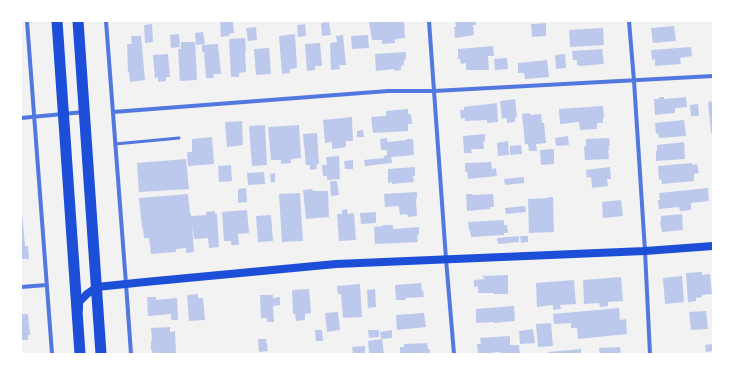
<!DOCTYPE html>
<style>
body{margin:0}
#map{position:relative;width:734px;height:375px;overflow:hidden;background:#f2f2f2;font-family:"Sofia Sans Condensed",sans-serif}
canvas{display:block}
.frame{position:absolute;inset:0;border:22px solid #fff;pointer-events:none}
</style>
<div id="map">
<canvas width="734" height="375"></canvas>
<div class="frame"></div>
</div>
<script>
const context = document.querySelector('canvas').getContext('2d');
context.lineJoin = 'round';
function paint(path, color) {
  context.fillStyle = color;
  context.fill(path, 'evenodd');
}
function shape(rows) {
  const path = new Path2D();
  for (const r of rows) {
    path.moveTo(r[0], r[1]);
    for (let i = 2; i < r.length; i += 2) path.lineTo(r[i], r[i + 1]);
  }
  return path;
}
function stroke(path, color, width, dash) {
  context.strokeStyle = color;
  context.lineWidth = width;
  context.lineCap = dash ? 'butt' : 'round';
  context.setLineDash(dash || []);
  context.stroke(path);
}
paint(shape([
 [220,21,233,21,234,33,229,34,229,36,221,37],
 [369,21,404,21,405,38,395,39,395,43,382,44,382,40,372,40],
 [455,21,476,21,476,25,473,25,474,35,455,38,454,27,456,27],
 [329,22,331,35,322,36,321,23],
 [546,23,546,36,532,37,531,24],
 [152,24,153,42,145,43,144,25],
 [305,24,306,36,298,37,297,25],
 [674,26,676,41,653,43,651,28],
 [256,27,257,40,248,41,246,28],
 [603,28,604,45,570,47,569,30],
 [203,32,205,44,196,45,195,33],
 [179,34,180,47,171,48,170,35],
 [295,34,297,68,290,69,290,73,282,74,279,36],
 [343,35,346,65,339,65,340,69,331,70,330,43,337,42,336,36],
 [368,35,369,48,352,49,351,36],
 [131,36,141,36,145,80,130,82,129,72,128,72,127,44,132,44],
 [245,38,246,51,245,51,246,72,239,73,239,77,231,77,229,39],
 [181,42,195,42,197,80,180,81,178,49,181,49],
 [320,43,322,66,315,66,315,70,307,71,305,44],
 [218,44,221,74,213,74,214,78,206,78,204,52,202,52,202,45],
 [493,46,494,56,488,56,489,70,466,70,466,63,461,64,460,59,458,59,458,49],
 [691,47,692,56,680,58,681,64,655,66,655,59,652,60,651,50],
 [269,48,271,74,256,75,254,49],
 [602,49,604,64,580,66,579,65,577,65,577,60,573,60,572,51],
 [406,52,406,59,404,60,404,65,402,65,403,66,401,66,401,70,394,71,394,69,376,71,375,54],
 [168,54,170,77,166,77,166,81,158,82,158,77,155,78,153,55],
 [565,54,566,68,556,69,555,55],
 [507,58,508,69,495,70,494,59],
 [547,60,549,77,525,79,524,73,518,73,518,63],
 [659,97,664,97,664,99,686,97,687,107,675,108,675,113,655,115,654,99,659,99],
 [515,99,517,118,515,117,515,122,507,123,507,118,502,119,500,101],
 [713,101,713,133,711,133,708,102],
 [497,103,498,122,487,123,487,120,465,121,465,118,461,119,460,110,464,110,464,107],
 [698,104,699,116,691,116,690,105],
 [603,106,604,118,603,118,603,123,597,123,597,129,580,130,579,122,560,124,559,109],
 [408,109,408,114,411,114,412,124,408,124,408,131,373,133,371,117,386,116,386,111],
 [530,113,530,115,541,114,542,123,544,123,546,143,536,144,537,151,529,151,528,144,525,144,522,114],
 [352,117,353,141,346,141,346,147,332,149,332,142,325,143,323,120],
 [684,120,686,136,659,138,658,133,656,134,655,123],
 [242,121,243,145,227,147,225,122],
 [265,125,267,165,252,166,249,126],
 [299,125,301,158,291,159,291,163,281,164,281,160,271,160,268,127],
 [363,130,364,137,357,137,357,131],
 [317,133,319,164,316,165,317,169,310,170,310,165,306,165,303,134],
 [485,134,485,141,483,142,484,149,471,149,472,153,464,153,463,136],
 [568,136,569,145,556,146,555,138],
 [212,137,214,164,188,166,187,152,192,152,192,139],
 [387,138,387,142,407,140,407,139,413,139,414,155,391,157,392,163,365,166,364,160,384,158,384,156,387,155,387,150,381,150,380,139],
 [609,138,610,145,609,145,609,151,608,150,609,159,585,160,584,147,586,146,586,139],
 [508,141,509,155,498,156,497,143],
 [684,142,685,159,656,161,656,151,657,151,657,145],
 [521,145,522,154,510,155,510,146],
 [554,149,554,164,541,165,540,150],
 [339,156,340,179,327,180,327,176,323,176,322,165,327,165,326,157],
 [186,159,189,189,139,192,137,163],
 [353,160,353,169,345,169,344,161],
 [491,162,492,169,496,168,497,176,468,179,467,171,465,172,465,163],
 [692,163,693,165,697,164,699,173,694,174,694,181,662,184,661,179,659,180,658,166],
 [231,165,232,181,219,182,218,166],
 [415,167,415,176,413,176,414,182,392,184,392,182,388,183,388,169],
 [610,167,611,179,607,179,608,186,592,188,591,177,587,178,586,170],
 [264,172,265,184,248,185,247,173],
 [275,173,275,182,271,183,270,174],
 [524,177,524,183,505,185,504,179],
 [330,181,337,181,339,195,331,196],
 [246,188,247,202,238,203,238,189],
 [708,188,709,201,691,203,691,210,680,211,679,207,659,209,658,200,660,200,659,193],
 [312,189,313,191,328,191,329,217,306,219,303,190],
 [417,192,417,199,416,199,417,216,408,217,407,214,400,215,399,206,385,207,384,194],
 [300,193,303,241,282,242,279,194],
 [188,194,190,214,191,214,191,216,206,215,206,212,215,211,215,214,217,214,219,247,209,248,208,238,194,239,192,224,194,252,186,253,186,248,176,249,176,252,151,254,149,238,144,238,143,228,142,228,139,198],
 [466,194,472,194,472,195,493,194,494,207,490,207,490,209,467,211],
 [548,197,553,197,554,232,529,233,528,199,548,198],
 [621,200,623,216,603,218,602,202],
 [525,206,526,212,506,214,505,208],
 [347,209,348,214,354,213,356,240,339,241,337,214,342,214,342,210],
 [247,210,249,233,238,234,239,245,231,245,231,241,224,241,222,212],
 [21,212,22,212,25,246,28,246,29,259,21,259],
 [376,212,376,223,361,224,360,213],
 [682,214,683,230,662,232,660,222,661,222,661,216],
 [271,215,273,241,258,242,256,216],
 [504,220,504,225,507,225,508,233,504,233,504,235,471,237,470,230,469,230,468,222],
 [383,225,393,225,393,229,419,227,419,234,417,236,418,242,375,244,374,227,383,226],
 [519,236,519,242,498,244,497,238],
 [520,236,528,236,528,242,521,243],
 [702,272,702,275,710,274,712,294,702,295,702,297,696,298,696,301,688,302,686,273],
 [508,275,508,294,494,294,494,293,478,293,478,286,474,287,474,280,485,279,482,276],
 [682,276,684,302,665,304,663,278],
 [621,277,623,301,608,302,608,306,600,307,599,303,584,304,583,280],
 [574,280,576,304,560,305,561,309,553,310,553,305,537,307,536,283],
 [421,283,422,291,423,290,424,297,405,298,406,300,396,300,395,285],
 [360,284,362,317,343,318,341,294,338,294,337,286],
 [309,289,311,313,305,314,305,320,296,321,295,314,293,314,292,290],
 [375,289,376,307,368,308,367,290],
 [198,294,198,298,203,298,205,320,189,321,187,295],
 [260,295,273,295,273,298,280,297,280,305,273,306,274,322,267,322,267,318,261,318],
 [147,297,156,297,156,300,177,298,178,320,171,320,171,314,148,316],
 [514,306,515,321,494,323,494,322,476,323,476,309],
 [619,308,620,320,626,319,627,334,578,339,577,328,571,328,571,323,554,324,553,314],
 [706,311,708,329,691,330,689,312],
 [338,312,340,330,327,332,325,313],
 [424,313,426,327,397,330,396,315],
 [21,314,28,314,30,335,28,335,28,340,21,340],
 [551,323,553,346,538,347,536,324],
 [170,327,170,332,175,331,176,354,153,354,152,350,151,350,151,341,152,340,151,328],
 [533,329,535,343,520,344,519,331],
 [315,330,322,330,323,341,316,341],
 [368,330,379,330,379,337,369,338],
 [392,330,392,338,381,339,380,332],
 [510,336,510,345,519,345,520,354,501,354,500,352,478,354,477,344,481,344,480,338],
 [258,339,266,339,268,351,259,352],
 [382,339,384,354,369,354,368,341],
 [427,343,428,349,430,349,430,354,400,354,400,347,404,347,404,344],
 [713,344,713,351,706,352,705,345],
 [365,346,365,354,353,354,352,347],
 [620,347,621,354,600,354,599,348],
 [581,349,581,354,549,354,548,352]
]), '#bdc9ec');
stroke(shape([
 [115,144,179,138]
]), '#5277de', 3);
stroke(shape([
 [27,21,52,354],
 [106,21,126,284,131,354],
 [429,21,446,259,454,354],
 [629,21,634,81,645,251,650,354],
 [113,112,388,91,434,91,713,76],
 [21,118,84,112],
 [21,287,47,285]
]), '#5277de', 4);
stroke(shape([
 [79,309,79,302,87,294,97,287,145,282,336,264,645,251,713,246]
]), '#1d4ed8', 8);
stroke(shape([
 [57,21,80,354],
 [78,21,101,354]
]), '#1d4ed8', 11);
</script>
